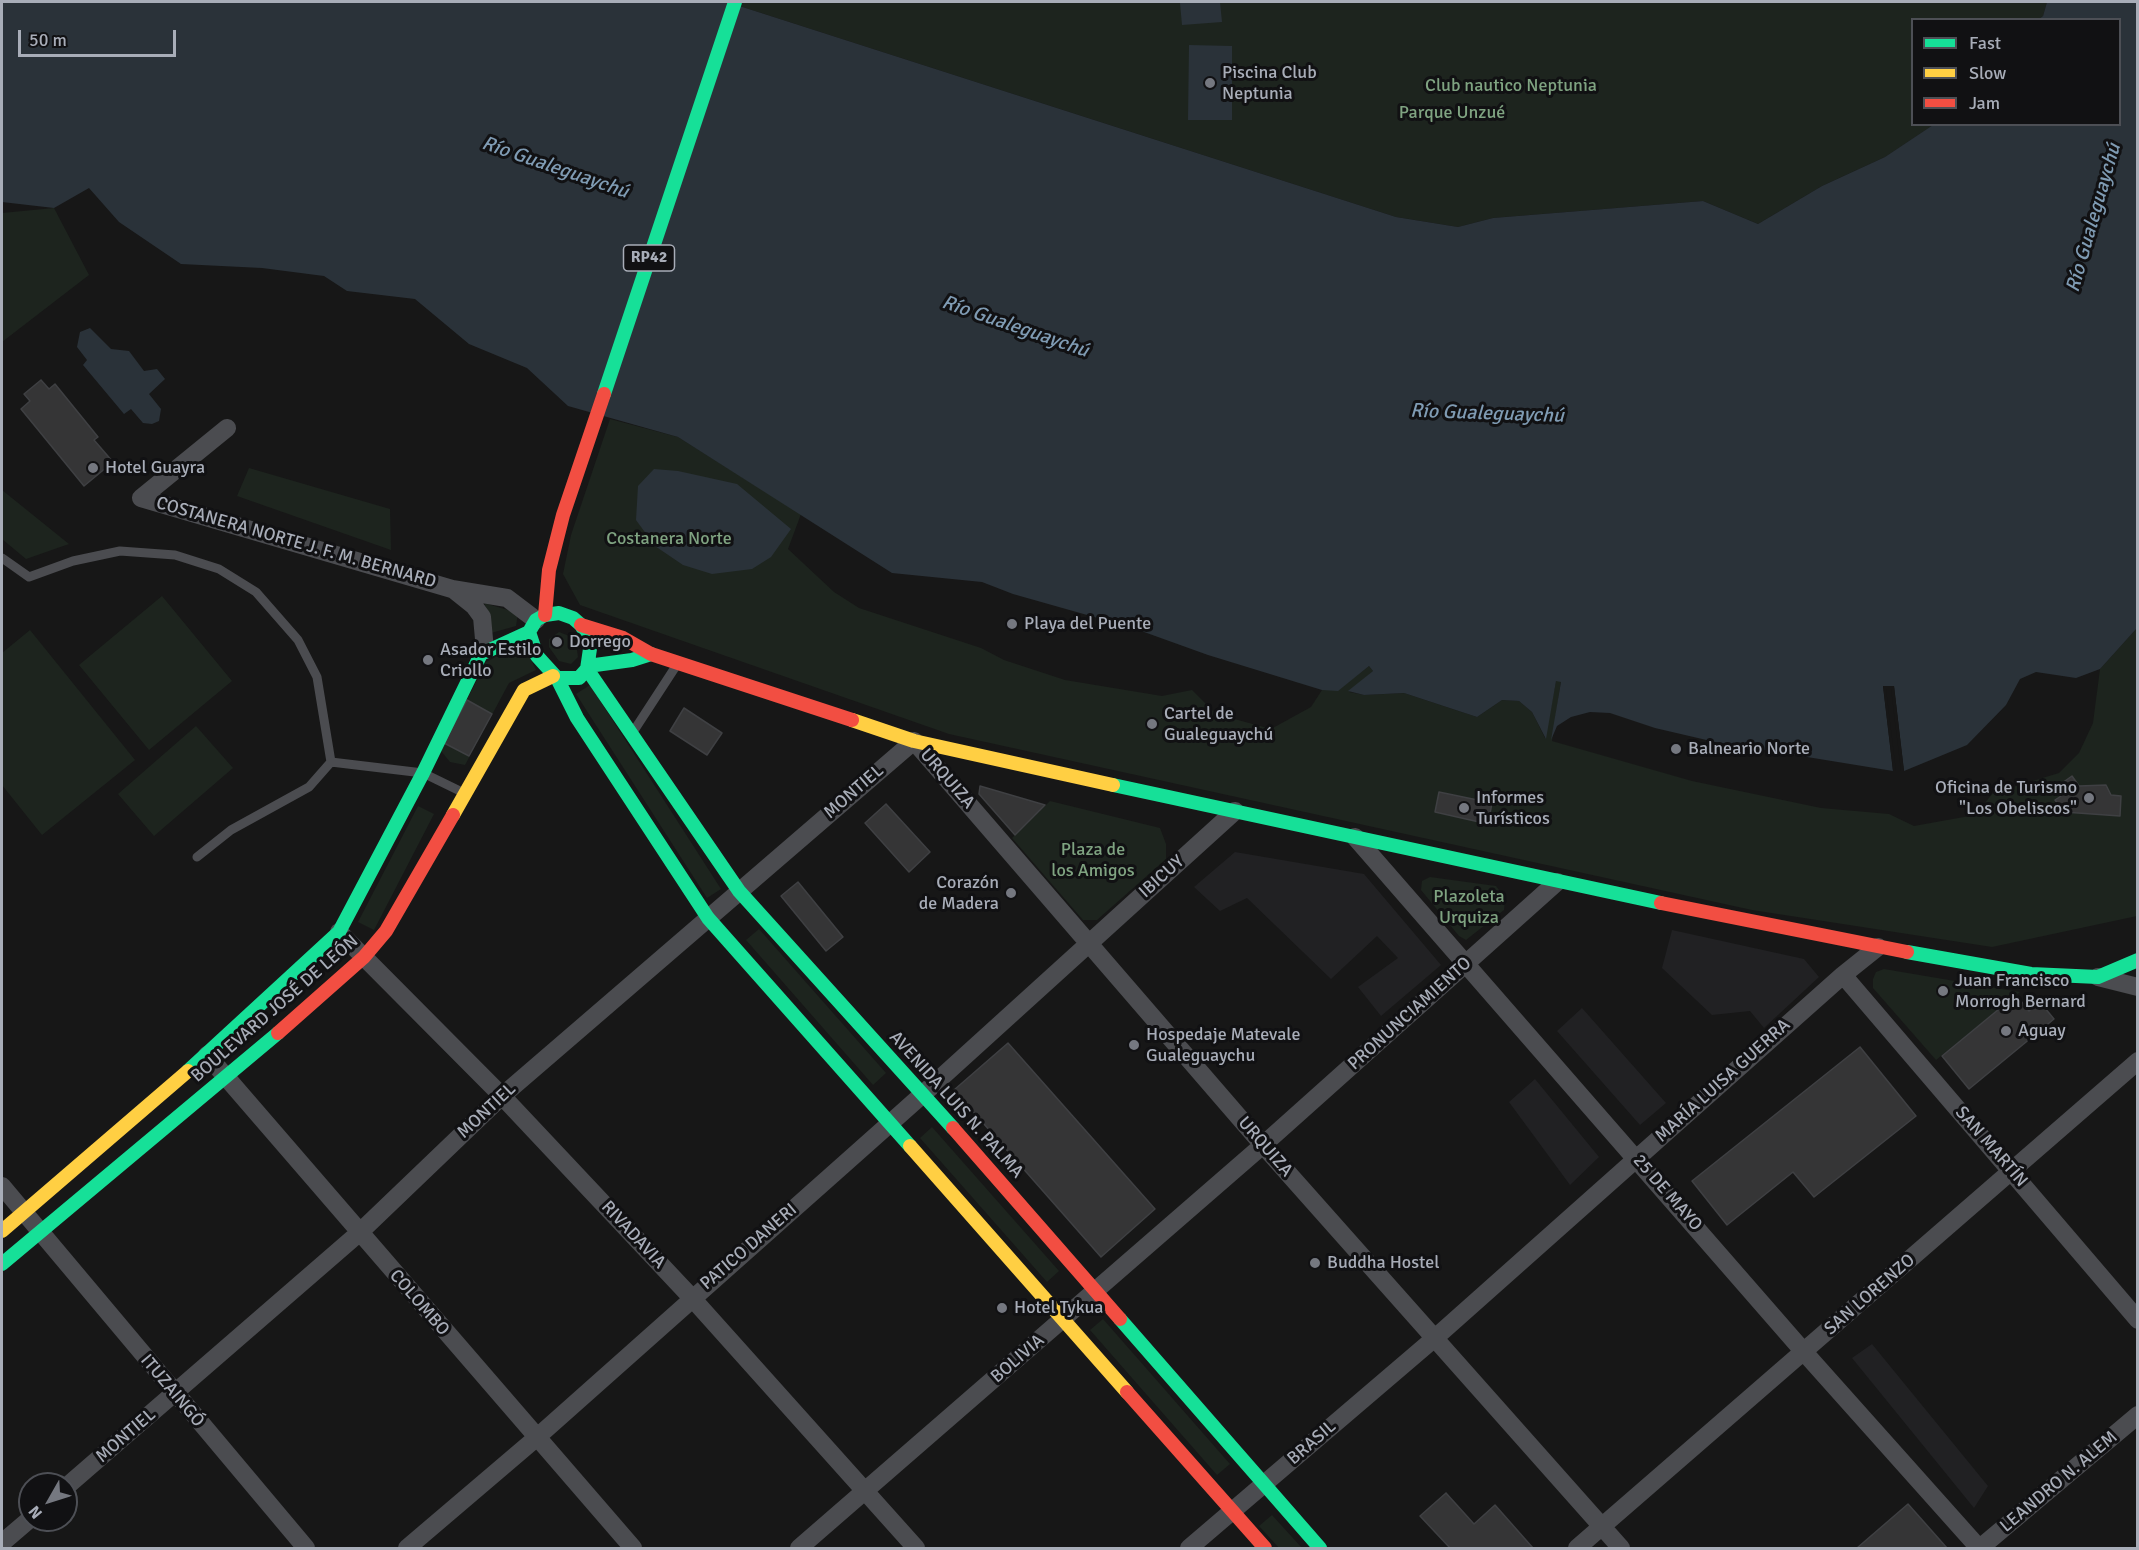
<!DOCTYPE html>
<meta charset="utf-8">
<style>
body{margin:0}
#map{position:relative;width:2139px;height:1550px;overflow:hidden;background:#171717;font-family:Signika,sans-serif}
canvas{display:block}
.frame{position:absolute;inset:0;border:3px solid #a8adb8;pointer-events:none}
.legend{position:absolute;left:1911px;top:18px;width:210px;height:108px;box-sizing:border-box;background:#111113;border:2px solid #4d4f55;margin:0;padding:8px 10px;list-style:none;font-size:18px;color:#a8adb8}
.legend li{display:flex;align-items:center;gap:12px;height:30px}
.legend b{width:30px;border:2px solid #4d4f55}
.north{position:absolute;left:18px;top:1472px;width:60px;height:60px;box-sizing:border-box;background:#111113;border:2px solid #4d4f55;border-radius:50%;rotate:231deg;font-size:16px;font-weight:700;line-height:24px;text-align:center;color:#a8adb8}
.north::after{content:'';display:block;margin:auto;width:21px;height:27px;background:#757880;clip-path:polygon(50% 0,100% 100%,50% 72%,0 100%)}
.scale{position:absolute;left:18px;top:30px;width:158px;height:27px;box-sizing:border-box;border:3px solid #a8adb8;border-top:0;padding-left:8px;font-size:18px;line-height:21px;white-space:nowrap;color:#a8adb8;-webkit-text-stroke:4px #111113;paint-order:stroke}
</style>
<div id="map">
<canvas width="2139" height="1550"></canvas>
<div class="frame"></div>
<ul class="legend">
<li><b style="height:8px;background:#16e098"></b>Fast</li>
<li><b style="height:8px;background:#ffcf43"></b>Slow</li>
<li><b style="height:8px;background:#f24e42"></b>Jam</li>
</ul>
<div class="north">N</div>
<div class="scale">50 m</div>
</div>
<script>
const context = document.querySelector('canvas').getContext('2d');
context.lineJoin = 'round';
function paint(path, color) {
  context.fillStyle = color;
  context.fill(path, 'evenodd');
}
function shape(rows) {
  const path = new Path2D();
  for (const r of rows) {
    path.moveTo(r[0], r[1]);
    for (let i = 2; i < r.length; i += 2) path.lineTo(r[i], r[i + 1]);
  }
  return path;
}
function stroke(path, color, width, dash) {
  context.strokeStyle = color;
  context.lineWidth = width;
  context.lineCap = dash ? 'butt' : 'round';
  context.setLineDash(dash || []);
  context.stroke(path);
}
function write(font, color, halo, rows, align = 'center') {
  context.font = font + ' Signika,sans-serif';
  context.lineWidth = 6;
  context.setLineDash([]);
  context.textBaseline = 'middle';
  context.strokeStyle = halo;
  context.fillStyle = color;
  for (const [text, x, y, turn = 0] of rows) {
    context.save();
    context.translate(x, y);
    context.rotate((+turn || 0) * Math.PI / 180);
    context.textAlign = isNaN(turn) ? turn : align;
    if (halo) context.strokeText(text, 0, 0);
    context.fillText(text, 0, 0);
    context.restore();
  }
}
paint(shape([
 [1235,852,1364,874,1441,965,1381,1016,1358,987,1398,958,1377,936,1331,979,1247,898,1220,911,1194,887],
 [1672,930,1804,959,1819,977,1764,1028,1750,1011,1712,1015,1662,968],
 [1582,1008,1666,1103,1640,1125,1557,1031],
 [1535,1079,1599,1157,1570,1185,1509,1102],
 [1872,1344,1988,1486,1974,1508,1852,1358]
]), '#212123');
paint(shape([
 [727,2,2047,2,2043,16,2039,19,1912,20,1912,124,1933,125,1885,157,1822,186,1758,224,1703,201,1493,218,1458,227,1396,217],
 [54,208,89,275,2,342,2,213],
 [610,419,678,437,801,514,788,549,834,592,859,608,981,648,1004,660,1065,680,1162,696,1192,690,1216,714,1271,729,1311,707,1322,690,1338,690,1369,666,1373,671,1349,692,1364,695,1404,693,1477,717,1502,700,1519,701,1532,712,1545,738,1556,681,1561,681,1552,741,1692,781,1821,808,1889,814,1914,826,1975,815,1993,793,2059,773,2079,753,2093,723,2100,669,2137,628,2137,916,1992,947,1752,910,949,734,580,605,563,574,571,535],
 [249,468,390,509,391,550,237,496],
 [2,490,69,544,26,559,2,539],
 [162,596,232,681,149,750,79,665],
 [484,603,518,613,516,626,491,633,490,615],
 [30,630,135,760,42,835,2,785,2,653],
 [559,632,572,637,576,643,578,657,571,664,559,661,549,647,549,639],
 [523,643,536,670,509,683,465,765,450,762,441,751,486,662],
 [590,685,721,889,707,898,576,694],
 [196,726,233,768,154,836,118,794],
 [1050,801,1160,828,1166,844,1166,859,1097,920,1083,920,1012,838],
 [418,806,434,814,374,930,358,922],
 [1430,877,1496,886,1505,898,1504,910,1466,940,1459,936,1421,890,1422,881],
 [759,929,886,1073,873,1085,746,940],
 [1884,969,2020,992,1936,1060,1873,988,1873,979,1876,972],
 [932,1127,1059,1271,1047,1282,920,1138],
 [1103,1319,1230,1464,1217,1475,1090,1330],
 [1272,1515,1302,1548,1279,1548,1259,1526]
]), '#1d241e');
paint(shape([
 [2,2,727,2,1396,217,1458,227,1493,218,1703,201,1758,224,1822,186,1885,157,1933,125,2120,124,2120,20,2039,19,2043,16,2047,2,2137,2,2137,628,2100,669,2076,678,2036,672,2020,679,2006,705,1967,745,1904,771,1894,686,1883,686,1893,771,1715,742,1655,728,1610,713,1590,712,1571,717,1557,726,1551,740,1561,682,1556,681,1546,739,1532,712,1519,701,1502,700,1477,717,1404,693,1364,695,1348,691,1373,671,1369,666,1338,691,1322,690,1208,655,1133,628,1013,594,982,582,892,573,678,437,568,406,527,368,469,344,415,299,347,291,324,276,262,268,181,264,119,222,89,188,54,208,2,202],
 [1220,2,1222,22,1182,25,1180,3],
 [1189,45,1232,46,1232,120,1188,120],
 [90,328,111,349,129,351,144,371,157,369,165,379,149,394,161,409,159,421,152,424,143,423,131,409,124,414,83,365,87,360,77,347,80,332],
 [654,469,678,471,737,484,791,529,771,557,752,569,712,574,683,565,655,546,636,520,638,486]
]), '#2a3239');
paint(shape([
 [1883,686,1894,686,1904,771,1901,771,1891,689,1886,689,1896,771,1893,771]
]), '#171717');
const building = shape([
 [41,380,49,389,55,384,98,437,94,440,113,462,84,486,21,409,30,401,24,394,41,380],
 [467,700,492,714,469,756,444,743,467,700],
 [684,708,722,733,707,755,670,731,684,708],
 [2072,776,2079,786,2106,785,2111,795,2121,796,2120,816,2064,812,2055,800,2061,796,2055,788,2072,776],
 [980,786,1045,805,1015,835,979,794,980,786],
 [1439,792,1492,803,1488,824,1435,812,1439,792],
 [886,804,930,852,909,872,865,823,886,804],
 [798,882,843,937,826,951,781,896,798,882],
 [2016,995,2029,1011,2040,1002,2054,1019,1969,1089,1942,1056,2016,995],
 [1008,1043,1155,1209,1101,1257,954,1090,1008,1043],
 [1860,1047,1916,1116,1814,1197,1793,1172,1727,1225,1692,1181,1860,1047],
 [1446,1493,1474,1524,1495,1505,1533,1548,1450,1548,1420,1516,1446,1493],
 [1908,1504,1947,1548,1857,1548,1908,1504]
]);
paint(building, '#353536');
stroke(building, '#3f4043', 1.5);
stroke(shape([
 [2,558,29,577,73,561,120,551,175,555,219,569,256,592,298,640,317,677,331,762,309,787,231,830,197,857],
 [633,732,676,666],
 [331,762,423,773,462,792]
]), '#4b4c50', 9);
stroke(shape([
 [227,428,141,498,452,589,507,598,536,620],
 [454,590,474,606,482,617,485,650],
 [1355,837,1804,1352,1979,1548],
 [339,932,502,1096,692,1298,916,1548],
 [1843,975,2138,1320],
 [2098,977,2138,987],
 [207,1055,633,1548],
 [2,1186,306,1548],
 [66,1487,359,1233,502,1096,914,741,1263,1145,1621,1548],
 [2,1543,30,1519],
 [407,1548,535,1439,923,1094,1235,811],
 [799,1548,1263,1145,1557,882],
 [1189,1548,1436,1337,1843,975,1878,947],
 [1577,1548,2138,1061],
 [1980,1548,2138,1415]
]), '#4b4c50', 18);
stroke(shape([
 [604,394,735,2],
 [588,666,632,660,651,654],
 [587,669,739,891,953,1128],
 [557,678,579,678,587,669,591,642,581,625,573,618,559,613,545,615,536,620,529,632,537,656,557,678,577,718,708,918,910,1146],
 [1113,785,1661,903],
 [1907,952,2031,974,2098,977,2138,960],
 [188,1071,339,932,423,773,481,654,529,632],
 [2,1264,278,1033],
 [1120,1319,1320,1548]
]), '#16e098', 14);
stroke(shape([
 [852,720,914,741,1113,785],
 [453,815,524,690,553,676],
 [910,1146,1127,1392],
 [2,1231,188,1071]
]), '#ffcf43', 14);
stroke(shape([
 [545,615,549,570,563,515,604,394],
 [581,625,623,638,651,654,852,720],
 [1661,903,1907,952],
 [278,1033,364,957,386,931,453,815],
 [953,1128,1120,1319],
 [1127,1392,1265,1548]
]), '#f24e42', 14);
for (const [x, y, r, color] of [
 [1210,83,6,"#757880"],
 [93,468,6,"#757880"],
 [1012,624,6,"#757880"],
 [557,642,6,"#757880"],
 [428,660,6,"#757880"],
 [1152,724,6,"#757880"],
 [1676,749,6,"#757880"],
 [2089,798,6,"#757880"],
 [1464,808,6,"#757880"],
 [1011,893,6,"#757880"],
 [1943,991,6,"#757880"],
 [2006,1031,6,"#757880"],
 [1134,1045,6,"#757880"],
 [1315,1263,6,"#757880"],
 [1002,1308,6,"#757880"]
]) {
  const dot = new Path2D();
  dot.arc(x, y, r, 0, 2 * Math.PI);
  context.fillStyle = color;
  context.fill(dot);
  stroke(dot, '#111113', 2);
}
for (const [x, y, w] of [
 [649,258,51]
]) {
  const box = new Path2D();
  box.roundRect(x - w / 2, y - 13, w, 26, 4.5);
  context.fillStyle = '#111113';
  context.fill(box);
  stroke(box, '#a8adb8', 1.5);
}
write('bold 16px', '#a8adb8', null, [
 ["RP42",649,258]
]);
write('18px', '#a8adb8', '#111113', [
 ["Piscina Club",1222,73],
 ["Neptunia",1222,94],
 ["Hotel Guayra",105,468],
 ["Playa del Puente",1024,624],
 ["Dorrego",569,642],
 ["Asador Estilo",440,650],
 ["Criollo",440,671],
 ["Cartel de",1164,714],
 ["Gualeguaychú",1164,735],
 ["Balneario Norte",1688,749],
 ["Oficina de Turismo",2077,788,"right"],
 ["\"Los Obeliscos\"",2077,809,"right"],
 ["Informes",1476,798],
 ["Turísticos",1476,819],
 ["Corazón",999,883,"right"],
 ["de Madera",999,904,"right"],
 ["Juan Francisco",1955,981],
 ["Morrogh Bernard",1955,1002],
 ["Aguay",2018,1031],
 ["Hospedaje Matevale",1146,1035],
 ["Gualeguaychu",1146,1056],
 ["Buddha Hostel",1327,1263],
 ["Hotel Tykua",1014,1308]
], 'left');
write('18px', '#7fa381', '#111113', [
 ["Club nautico Neptunia",1511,86],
 ["Parque Unzué",1452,113],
 ["Costanera Norte",669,539],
 ["Plaza de",1093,850],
 ["los Amigos",1093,871],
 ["Plazoleta",1469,897],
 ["Urquiza",1469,918]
]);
write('18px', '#a8adb8', '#111113', [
 ["COSTANERA NORTE J. F. M. BERNARD",296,543,16],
 ["URQUIZA",947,779,49],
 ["MONTIEL",854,792,-41],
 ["IBICUY",1162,877,-42],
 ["BOULEVARD JOSÉ DE LEÓN",275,1009,-41],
 ["PRONUNCIAMIENTO",1410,1014,-42],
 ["MARÍA LUISA GUERRA",1723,1081,-42],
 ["AVENIDA LUIS N. PALMA",956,1105,48],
 ["MONTIEL",487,1111,-43],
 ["URQUIZA",1265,1147,49],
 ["SAN MARTÍN",1991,1147,49],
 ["25 DE MAYO",1667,1193,49],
 ["RIVADAVIA",633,1235,47],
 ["PATICO DANERI",749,1247,-41],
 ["SAN LORENZO",1870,1295,-41],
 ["COLOMBO",419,1303,49],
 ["BOLIVIA",1018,1359,-41],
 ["ITUZAINGÓ",172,1391,50],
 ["MONTIEL",126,1436,-41],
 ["BRASIL",1312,1443,-41],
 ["LEANDRO N. ALEM",2059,1482,-40]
]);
write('italic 20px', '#7f9bb3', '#111113', [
 ["Río Gualeguaychú",555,168,19],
 ["Río Gualeguaychú",2094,218,-74],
 ["Río Gualeguaychú",1015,327,19],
 ["Río Gualeguaychú",1487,414,2]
]);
</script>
